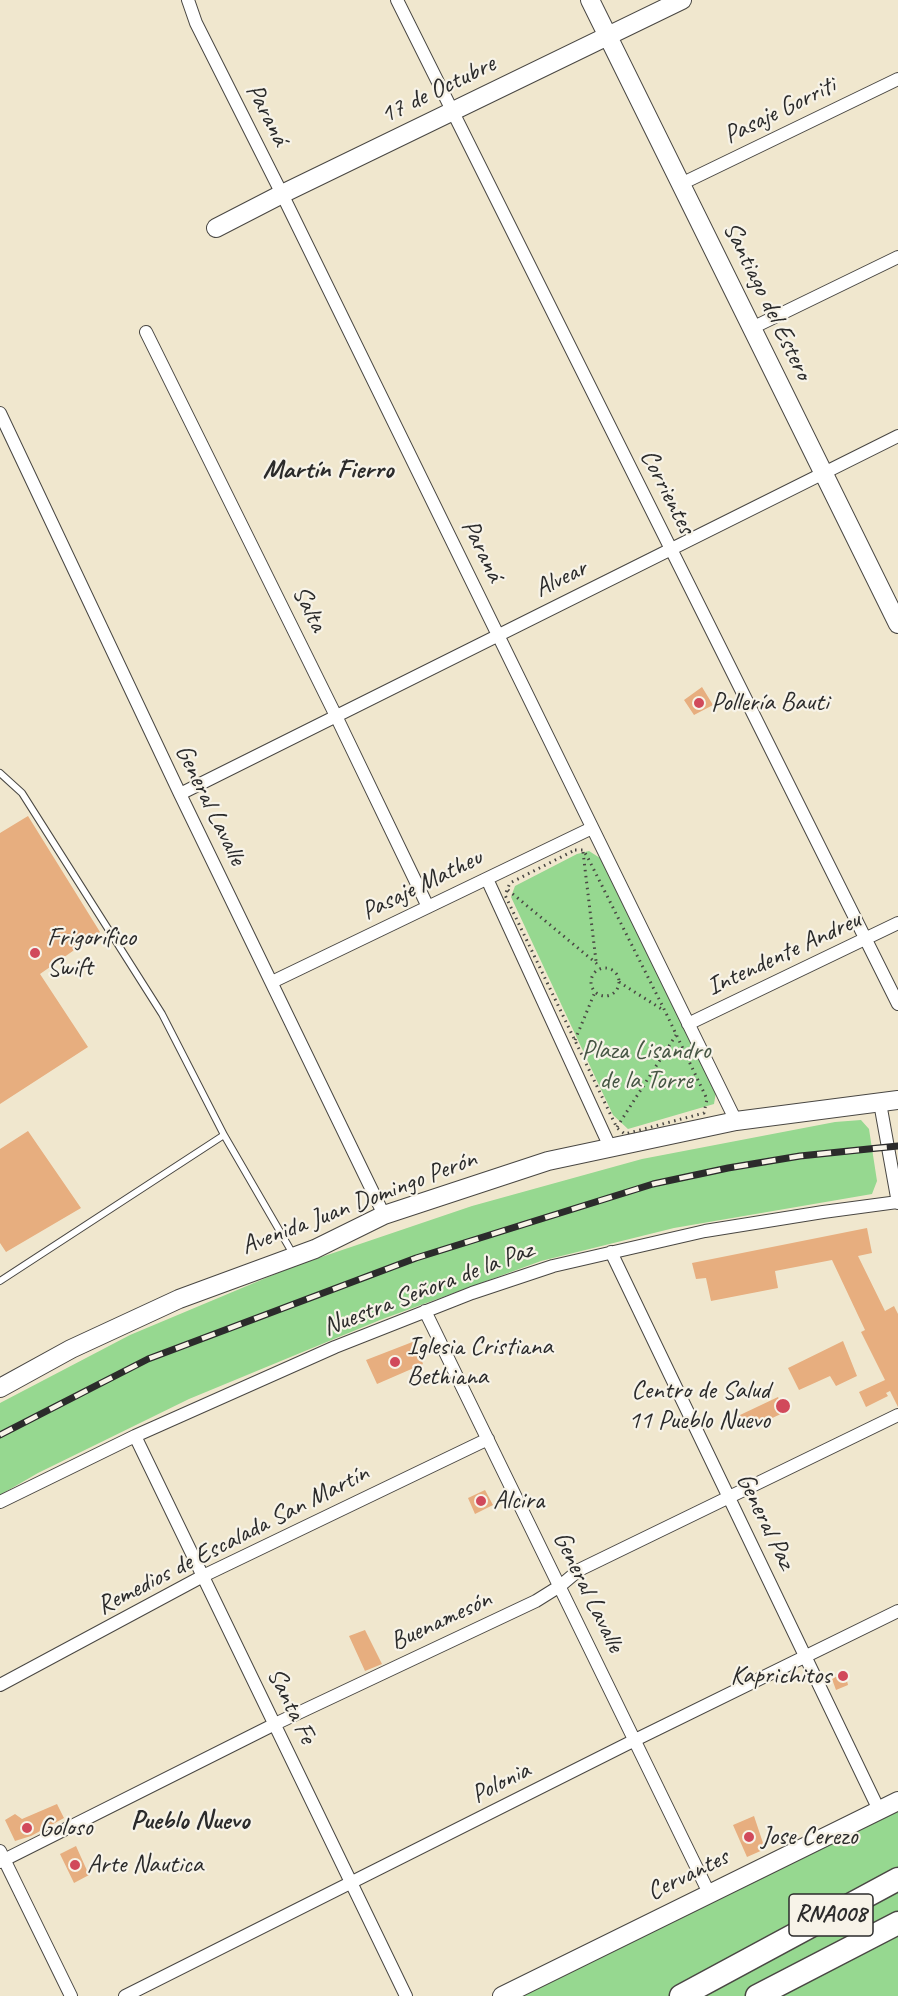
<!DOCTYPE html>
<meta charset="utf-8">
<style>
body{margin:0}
canvas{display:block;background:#f0e7ce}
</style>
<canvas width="898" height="1996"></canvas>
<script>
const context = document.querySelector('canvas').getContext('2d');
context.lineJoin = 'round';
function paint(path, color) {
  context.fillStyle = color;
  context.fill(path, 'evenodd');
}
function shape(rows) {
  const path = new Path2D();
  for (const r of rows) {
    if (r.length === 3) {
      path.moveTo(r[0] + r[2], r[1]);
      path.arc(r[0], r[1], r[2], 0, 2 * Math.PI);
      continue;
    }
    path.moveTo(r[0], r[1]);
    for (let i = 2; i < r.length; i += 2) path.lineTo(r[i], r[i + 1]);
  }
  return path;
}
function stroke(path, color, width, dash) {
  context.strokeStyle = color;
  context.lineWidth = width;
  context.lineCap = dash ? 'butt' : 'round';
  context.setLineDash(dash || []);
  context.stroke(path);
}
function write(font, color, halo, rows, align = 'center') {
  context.font = font + ' Caveat,sans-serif';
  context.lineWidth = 4.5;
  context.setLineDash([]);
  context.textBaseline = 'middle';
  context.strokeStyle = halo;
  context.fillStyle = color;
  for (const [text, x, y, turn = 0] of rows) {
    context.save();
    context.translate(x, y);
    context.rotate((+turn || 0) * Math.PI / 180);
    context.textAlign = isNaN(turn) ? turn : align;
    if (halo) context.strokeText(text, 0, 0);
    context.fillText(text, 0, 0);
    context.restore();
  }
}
paint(shape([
 [589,851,600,858,716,1092,714,1104,628,1129,613,1115,511,897,515,886,577,854],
 [861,1120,869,1129,877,1181,872,1194,674,1228,541,1261,380,1320,189,1399,38,1473,0,1495,0,1403,130,1335,292,1267,472,1206,642,1159,835,1122],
 [898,1801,898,1996,502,1996]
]), '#96d890');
paint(shape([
 [702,687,713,705,694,715,684,700],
 [28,816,100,932,40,974,88,1047,0,1104,0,833],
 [28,1131,81,1208,6,1252,0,1243,0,1149],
 [867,1228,872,1253,858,1256,885,1311,894,1306,898,1314,898,1407,890,1391,886,1393,888,1396,866,1407,859,1392,885,1380,861,1332,865,1330,832,1260,775,1271,778,1288,711,1301,706,1278,696,1279,692,1263],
 [415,1341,423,1364,377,1384,366,1360],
 [843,1341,857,1376,836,1386,830,1376,799,1390,788,1368],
 [778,1397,785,1412,747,1430,740,1415],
 [485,1490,493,1505,475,1514,468,1498],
 [365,1630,382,1664,365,1671,349,1636],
 [845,1672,848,1685,836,1690,832,1679],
 [57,1804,64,1818,31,1836,15,1841,5,1820,15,1814,22,1819],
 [754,1816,765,1849,747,1857,733,1825],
 [76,1846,89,1875,74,1883,60,1854]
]), '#e7ae7f');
const lane = shape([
 [0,773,22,793,162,1014,224,1135,293,1254],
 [0,1281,224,1135]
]);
const street = shape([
 [188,0,196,23,282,194,736,1121],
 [397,0,898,1004],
 [681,184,898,79],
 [752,328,898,257],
 [146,332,336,716,428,907],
 [0,413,180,794,384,1215],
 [180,794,898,436],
 [487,879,610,1147],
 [272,982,592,828],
 [688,1024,898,923],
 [880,1103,898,1203],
 [611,1252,879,1810],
 [425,1311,709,1893],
 [135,1436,406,1996],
 [0,1502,135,1436,335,1347,472,1293,553,1266,705,1231,823,1212,898,1202],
 [0,1685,203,1576,488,1439],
 [0,1851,71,1996],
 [0,1862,275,1724,536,1601,560,1586,579,1570,898,1415],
 [125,1996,635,1740,898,1611]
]);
const secondary = shape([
 [590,0,898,624],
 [216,228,282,194,682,0],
 [0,1388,71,1349,179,1299,315,1249,384,1215,548,1161,736,1121,898,1100],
 [502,1996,898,1801]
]);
const highway = shape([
 [681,1996,898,1879],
 [757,1996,898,1923]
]);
stroke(lane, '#494743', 8);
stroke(street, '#494743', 14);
stroke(secondary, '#494743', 20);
stroke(highway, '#494743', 25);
stroke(shape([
 [575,850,583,850,587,856,665,1011,707,1099,704,1113,625,1134,617,1128,505,895,510,883,575,850],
 [583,852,596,961],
 [508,890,596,963,599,968],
 [605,982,14],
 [619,982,663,1010],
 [575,1040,595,992],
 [617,1127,676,1035]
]), '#494743', 3, [1.5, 4.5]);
stroke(lane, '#fff', 6);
stroke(street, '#fff', 12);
stroke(secondary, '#fff', 18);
stroke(highway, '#fff', 22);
const rail = shape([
 [0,1435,148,1359,416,1258,653,1184,728,1168,800,1156,898,1146]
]);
stroke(rail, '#2b2b2b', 7);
stroke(rail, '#f7f3e8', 4.5, [14]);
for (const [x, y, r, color] of [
 [699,703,6,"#d1495b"],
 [35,953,6,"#d1495b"],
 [395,1362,6,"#d1495b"],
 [783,1406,8,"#d1495b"],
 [481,1501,6,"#d1495b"],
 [843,1676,6,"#d1495b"],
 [27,1828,6,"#d1495b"],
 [749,1837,6,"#d1495b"],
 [75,1865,6,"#d1495b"]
]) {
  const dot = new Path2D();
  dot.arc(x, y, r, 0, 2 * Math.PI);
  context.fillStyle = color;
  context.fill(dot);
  stroke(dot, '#f7f3e8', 2);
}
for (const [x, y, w] of [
 [831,1915,84]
]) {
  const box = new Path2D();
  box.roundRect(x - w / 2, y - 21, w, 42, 4.5);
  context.fillStyle = '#f7f3e8';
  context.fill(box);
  stroke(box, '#2b2b2b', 1.5);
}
write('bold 24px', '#2b2b2b', null, [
 ["RNA008",831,1915]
]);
write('26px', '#2b2b2b', '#f7f3e8', [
 ["17 de Octubre",438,90,-26],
 ["Pasaje Gorriti",780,111,-26],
 ["Paraná",267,115,63],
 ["Santiago del Estero",767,301,64],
 ["Corrientes",667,492,63],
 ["Paraná",482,551,64],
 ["Alvear",561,579,-26],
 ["Salta",309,609,64],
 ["General Lavalle",210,805,64],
 ["Pasaje Matheu",422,885,-26],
 ["Intendente Andreu",784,954,-25],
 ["Avenida Juan Domingo Perón",359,1203,-21],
 ["Nuestra Señora de la Paz",428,1289,-21],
 ["General Paz",765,1521,64],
 ["Remedios de Escalada San Martín",233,1540,-27],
 ["General Lavalle",588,1592,64],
 ["Buenamesón",441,1621,-25],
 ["Santa Fe",291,1706,64],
 ["Polonia",501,1783,-27],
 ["Cervantes",688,1875,-26]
]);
write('26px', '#2b2b2b', '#f7f3e8', [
 ["Pollería Bauti",711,703],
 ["Frigorífico",47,938],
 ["Swift",47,968],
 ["Iglesia Cristiana",407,1347],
 ["Bethiana",407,1377],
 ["Centro de Salud",770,1391,"right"],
 ["11 Pueblo Nuevo",770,1421,"right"],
 ["Alcira",493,1501],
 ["Kaprichitos",831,1676,"right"],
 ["Goloso",39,1828],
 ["Jose Cerezo",761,1837],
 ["Arte Nautica",87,1865]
], 'left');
write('26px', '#465644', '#f7f3e8', [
 ["Plaza Lisandro",646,1051],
 ["de la Torre",646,1081]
]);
write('bold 27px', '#2b2b2b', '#f7f3e8', [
 ["Martín Fierro",328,470],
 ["Pueblo Nuevo",190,1821]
]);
</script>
